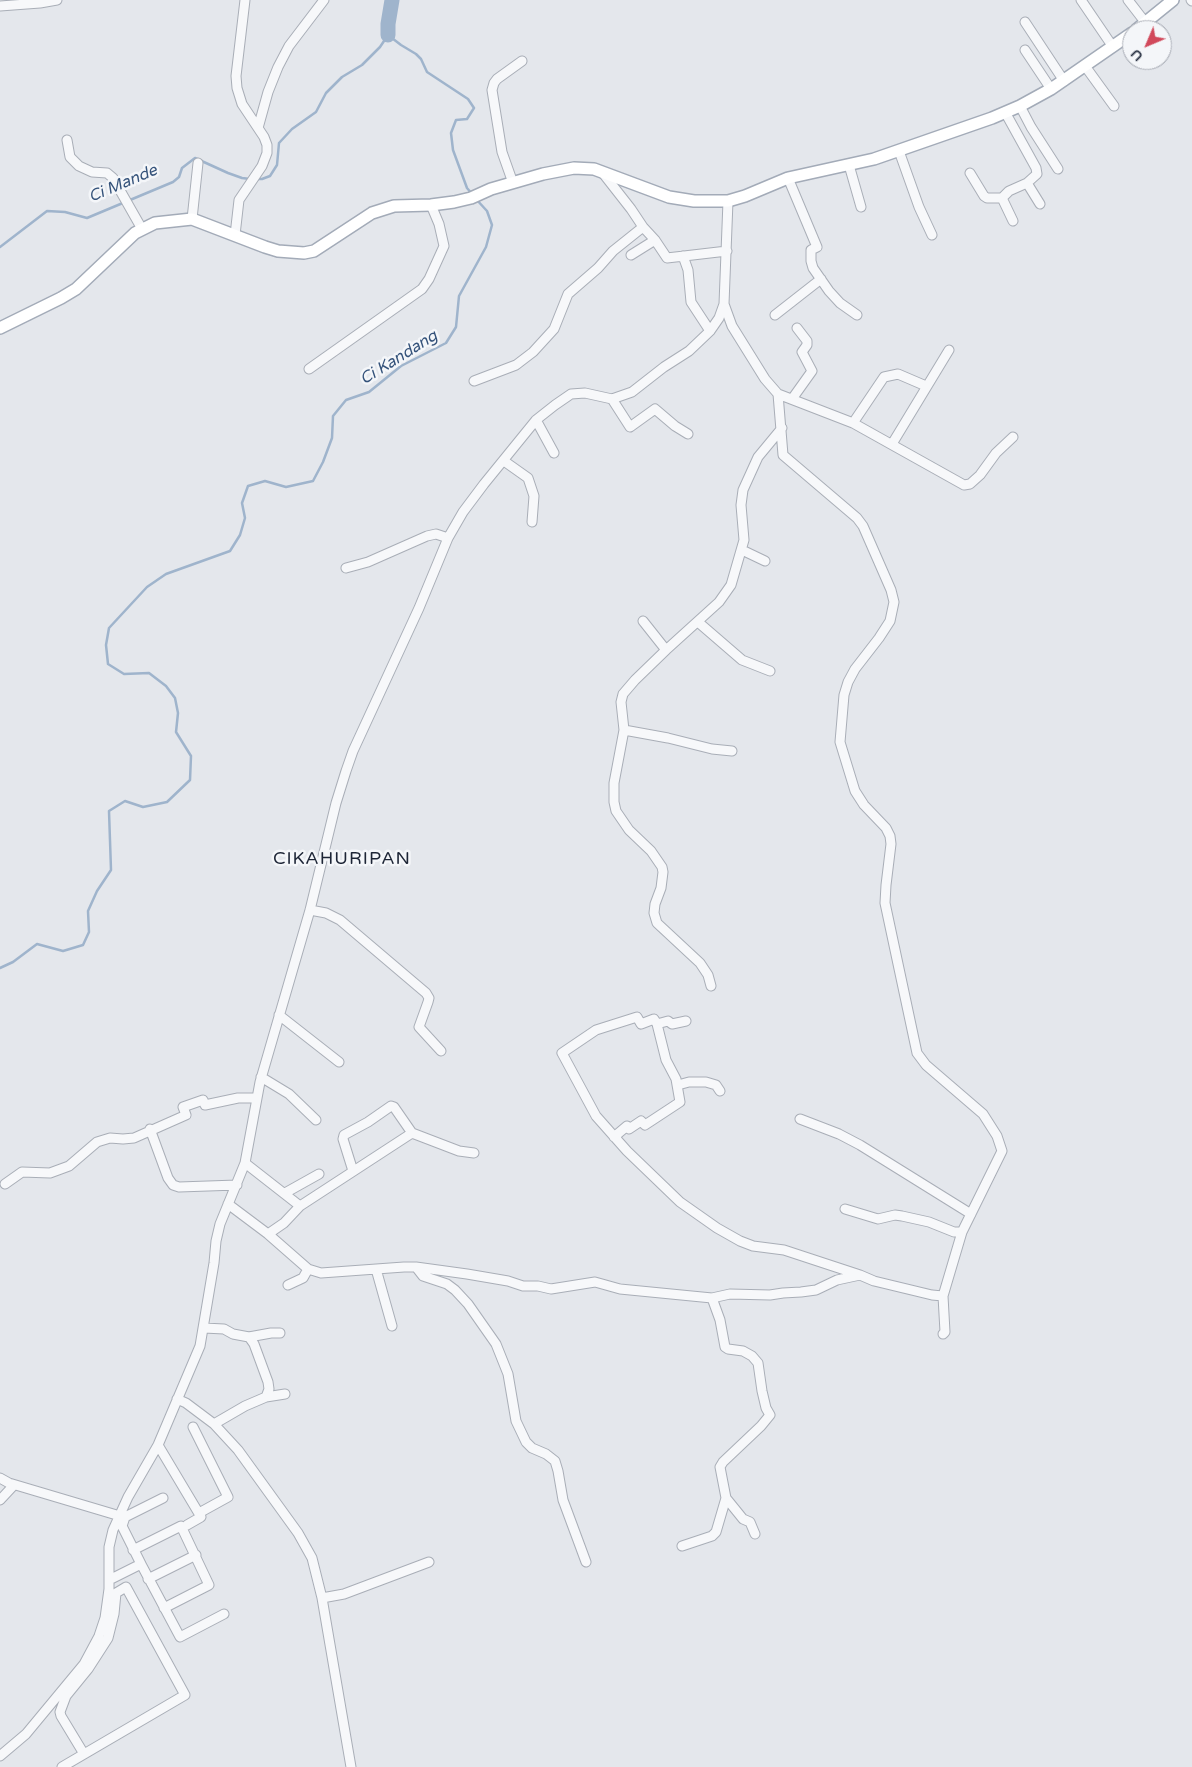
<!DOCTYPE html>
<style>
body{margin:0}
#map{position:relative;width:1192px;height:1767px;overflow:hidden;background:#e4e7ec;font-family:"Varela Round",sans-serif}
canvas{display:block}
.north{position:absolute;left:1122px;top:20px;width:50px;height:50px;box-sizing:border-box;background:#f4f6f9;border:1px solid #a4a8b1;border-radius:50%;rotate:225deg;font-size:14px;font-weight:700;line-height:20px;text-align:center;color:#2b3445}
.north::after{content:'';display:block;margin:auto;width:18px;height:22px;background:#d1495b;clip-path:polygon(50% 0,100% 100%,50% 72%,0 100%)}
</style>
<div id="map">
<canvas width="1192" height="1767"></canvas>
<div class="north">U</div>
</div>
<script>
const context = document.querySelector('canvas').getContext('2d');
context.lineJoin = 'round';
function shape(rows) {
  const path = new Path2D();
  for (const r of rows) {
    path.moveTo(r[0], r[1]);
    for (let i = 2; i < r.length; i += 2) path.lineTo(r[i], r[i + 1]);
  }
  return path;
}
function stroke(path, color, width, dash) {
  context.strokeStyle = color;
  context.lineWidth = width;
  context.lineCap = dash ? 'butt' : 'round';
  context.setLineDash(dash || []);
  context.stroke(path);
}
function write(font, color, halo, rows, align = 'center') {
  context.font = font + ' "Varela Round",sans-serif';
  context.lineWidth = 5;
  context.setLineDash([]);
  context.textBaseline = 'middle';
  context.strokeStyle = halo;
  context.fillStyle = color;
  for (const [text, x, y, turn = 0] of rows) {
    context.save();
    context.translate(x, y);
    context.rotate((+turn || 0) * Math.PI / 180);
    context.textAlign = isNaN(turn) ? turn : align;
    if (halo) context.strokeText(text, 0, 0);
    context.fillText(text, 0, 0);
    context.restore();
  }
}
stroke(shape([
 [255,179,262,179,270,176,277,165,279,143,292,129,316,112,326,93,342,77,362,65,380,47,388,35,401,45,416,54,421,59,427,72,468,99,474,108,467,119,456,120,451,133,453,150,467,188,472,194],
 [0,247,47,211,65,212,87,218,173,182,179,177,182,168,195,158,228,173,242,178,250,179],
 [0,968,13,962,37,944,63,951,83,945,89,932,88,911,97,891,111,870,109,811,125,801,143,807,167,802,190,780,191,756,176,732,178,713,175,698,166,686,149,673,124,674,108,664,106,645,109,628,147,587,166,574,230,551,240,535,245,518,242,503,248,486,265,481,286,487,313,481,323,462,332,438,333,416,346,400,369,392,401,366,446,343,456,327,459,296,486,247,492,225,487,211,476,199]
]), '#9fb4cc', 2.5);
stroke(shape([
 [388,35,388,24,392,0]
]), '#9fb4cc', 15);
const minor = shape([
 [1081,0,1113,47],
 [1128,0,1145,22],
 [1191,0,1192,1],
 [0,6,40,3,57,0],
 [1025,22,1064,81],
 [1025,50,1051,89],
 [1085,66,1114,106],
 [1020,106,1031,127,1058,169],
 [1005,112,1036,168,1037,174,1027,183,1009,191,1002,198,1013,221],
 [258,128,268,92,278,67,289,46,324,0],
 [67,140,70,157,79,166,92,172,107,173,113,178,142,229],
 [899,151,919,207,932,235],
 [849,165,861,207],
 [970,173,984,196,987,198,1002,198],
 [788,178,817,247,811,250,811,261,813,268,829,291,840,303,857,315],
 [513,183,502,152,492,90,494,83,497,79,522,61],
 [1027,183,1040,204],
 [192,219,198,163],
 [643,227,655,240,667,258,727,251],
 [235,235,239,200,262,166,267,153,267,145,264,137,242,104,237,88,236,76,245,0],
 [631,255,655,240],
 [683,256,688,270,691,302,710,331],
 [724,304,732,326,765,379,778,394,783,455,857,518,863,526,891,590,894,602,890,621,879,638,855,669,848,682,844,695,840,742,855,791,864,805,886,828,890,836,891,844,886,885,885,903,917,1053,926,1065,983,1114,997,1136,1002,1151,962,1232,943,1296],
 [775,315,821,279],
 [309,369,422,289,429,279,444,246,439,224,431,205],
 [474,381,516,365,533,352,554,329,568,294,598,268,613,251,643,227,631,209,602,172],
 [778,394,853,423,964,485,970,484,980,475,996,453,1013,437],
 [612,399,630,427,655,409,675,426,688,434],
 [792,399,812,371,802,352,807,345,807,341,797,328],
 [536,420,554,453],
 [853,423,884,377,898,374,926,386],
 [892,444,949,350],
 [504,461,528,478,534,496,532,522],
 [742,550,765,561],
 [346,568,368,562,427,536,436,534,448,538],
 [643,621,666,650],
 [698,622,742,660,770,671],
 [624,730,668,738,712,749,732,751],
 [310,910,326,913,340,920,426,993,429,998,428,1002,419,1027,441,1051],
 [711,986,708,975,700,963,657,923,654,913,655,904,661,888,663,872,662,867,651,851,629,830,616,811,614,802,614,783,624,730,621,702,623,694,635,680,666,650,719,602,731,585,744,540,741,505,743,490,758,457,782,428],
 [279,1015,339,1062],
 [686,1021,672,1024,668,1021,657,1024,654,1019,641,1024,637,1017,596,1030,562,1053,596,1116,627,1151,680,1202,717,1228,740,1241,753,1246,784,1250,860,1275],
 [261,1077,289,1094,316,1120],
 [678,1085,689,1082,706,1082,716,1085,720,1091],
 [800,1119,839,1134,860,1145,971,1214],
 [150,1129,168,1178,173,1185,179,1187,237,1185],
 [412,1133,459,1151,474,1153],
 [614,1137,627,1126,629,1129,641,1121,645,1125,680,1102,676,1079,666,1060,657,1024],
 [245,1163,300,1206,412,1133,394,1107,391,1106,368,1122,344,1135,343,1139,353,1171],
 [5,1184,22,1172,50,1173,69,1166,97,1142,110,1138,123,1139,134,1138,186,1115,183,1107,203,1100,205,1105,238,1098,257,1098],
 [285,1193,319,1174],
 [228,1204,268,1234,308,1269,321,1273,404,1267,416,1267,467,1274,508,1281,523,1286,538,1286,551,1289,595,1282,620,1289,712,1298,730,1294,770,1295,783,1293,801,1292,816,1290,837,1280,860,1275,874,1281,932,1295,943,1296,945,1332,943,1334],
 [845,1209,878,1219,895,1215,902,1216,929,1222,954,1232,962,1232],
 [268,1234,284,1223,300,1206],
 [416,1267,423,1276,447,1284,455,1290,468,1304,496,1344,508,1374,516,1421,526,1442,532,1448,546,1454,555,1461,558,1471,563,1500,586,1562],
 [376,1269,392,1326],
 [288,1285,303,1278,308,1269],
 [204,1328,224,1329,233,1334,249,1337,271,1333,280,1333],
 [266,1397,285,1394],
 [177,1399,186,1403,214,1424,238,1450,298,1533,312,1558,322,1598,351,1767],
 [214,1424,245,1406,266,1397,269,1389,268,1382,254,1344,249,1337],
 [193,1427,228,1497,199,1513],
 [158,1445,201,1517,187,1525],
 [0,1478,9,1483,120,1516],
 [726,1498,743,1519,750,1522,755,1534],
 [0,1500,14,1485],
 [682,1546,712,1536,716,1532,726,1498,720,1467,723,1462,761,1426,770,1415,766,1408,762,1391,758,1363,752,1356,743,1351,728,1349,725,1347,720,1320,712,1298],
 [133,1550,181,1526,209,1585,164,1608],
 [141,1564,122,1526,125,1517,163,1498],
 [148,1579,196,1555],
 [109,1580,141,1564,180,1637,224,1614],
 [322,1598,344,1594,429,1562],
 [0,1756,26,1734,84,1664,99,1636,105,1618,109,1589,109,1547,113,1530,128,1497,158,1445,200,1346,214,1263,216,1241,220,1224,245,1163,260,1082,310,910,336,803,346,771,353,751,419,608,448,538,463,512,484,484,536,420,555,405,571,394,585,393,612,399,632,392,664,367,689,351,710,331,719,318,724,304,728,201],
 [62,1767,185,1695,126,1587,116,1593,114,1614,108,1638,88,1669,66,1696,60,1712,61,1716,84,1754]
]);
const major = shape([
 [1136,30,1173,0],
 [0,328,61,298,76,289,135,233,155,223,192,219,265,247,278,251,304,253,314,251,372,213,394,206,431,205,454,202,471,198,491,189,543,174,574,168,594,169,669,197,694,201,728,201,745,196,788,178,874,159,992,118,1020,106,1051,89,1132,33]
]);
stroke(minor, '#a9aeb7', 11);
stroke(major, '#a3abb8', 14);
stroke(minor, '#f7f8fa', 9);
stroke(major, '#fff', 11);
write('italic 16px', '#34527a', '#f4f6f9', [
 ["Ci Mande",123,184,-23],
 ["Ci Kandang",399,358,-32]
]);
context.letterSpacing = '1px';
write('18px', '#1d2536', '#f4f6f9', [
 ["CIKAHURIPAN",342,859]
]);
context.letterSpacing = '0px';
</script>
